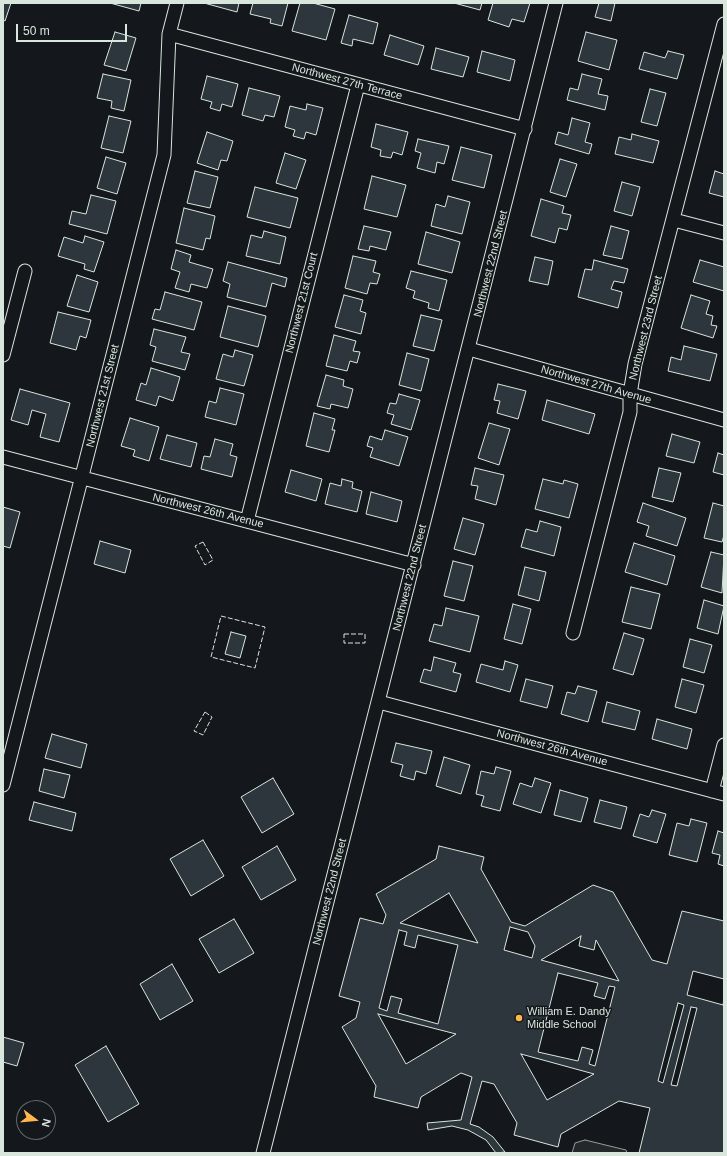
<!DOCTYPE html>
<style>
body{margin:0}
#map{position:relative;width:727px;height:1156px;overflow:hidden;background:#14181c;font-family:Arial,sans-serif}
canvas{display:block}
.frame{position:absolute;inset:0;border:4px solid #d8e6dc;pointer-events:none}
.north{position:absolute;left:16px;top:1100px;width:40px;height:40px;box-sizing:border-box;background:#14181c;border:1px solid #626a69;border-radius:50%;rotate:106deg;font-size:11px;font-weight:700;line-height:16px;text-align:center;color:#d8e6dc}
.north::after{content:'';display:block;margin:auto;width:14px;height:18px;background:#ffb74d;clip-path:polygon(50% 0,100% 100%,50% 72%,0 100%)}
.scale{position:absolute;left:16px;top:24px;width:111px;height:18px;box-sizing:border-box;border:2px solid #d8e6dc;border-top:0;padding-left:5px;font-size:12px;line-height:14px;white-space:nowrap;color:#d8e6dc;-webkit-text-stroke:3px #14181c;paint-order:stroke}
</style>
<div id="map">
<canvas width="727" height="1156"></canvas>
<div class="frame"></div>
<div class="north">N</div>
<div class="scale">50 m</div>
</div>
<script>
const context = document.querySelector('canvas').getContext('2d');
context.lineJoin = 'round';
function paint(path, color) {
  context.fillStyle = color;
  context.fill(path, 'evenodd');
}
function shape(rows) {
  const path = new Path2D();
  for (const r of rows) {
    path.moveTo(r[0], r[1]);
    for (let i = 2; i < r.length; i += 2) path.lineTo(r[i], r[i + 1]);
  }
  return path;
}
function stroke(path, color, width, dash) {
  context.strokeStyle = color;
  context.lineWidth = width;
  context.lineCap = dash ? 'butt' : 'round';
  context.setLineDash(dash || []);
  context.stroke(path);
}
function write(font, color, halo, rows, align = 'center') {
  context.font = font + ' Arial,sans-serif';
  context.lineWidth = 3;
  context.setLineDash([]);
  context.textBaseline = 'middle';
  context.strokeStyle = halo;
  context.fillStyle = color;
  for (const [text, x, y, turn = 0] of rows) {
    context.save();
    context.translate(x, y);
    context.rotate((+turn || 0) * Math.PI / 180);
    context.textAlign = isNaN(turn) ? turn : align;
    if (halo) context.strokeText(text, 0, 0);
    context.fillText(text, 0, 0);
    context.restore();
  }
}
const parking = shape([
 [585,1140,626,1150,627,1153,572,1153,575,1143,585,1140]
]);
paint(parking, '#24282b');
stroke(parking, '#939e99', 1);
const building = shape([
 [3,3,11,3,5,21,3,20,3,3],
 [110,3,141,3,139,11,110,3],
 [204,3,239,3,237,12,204,3],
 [253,3,288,3,282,26,270,23,271,19,250,14,253,3],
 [300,3,313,3,335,9,326,40,292,31,300,3],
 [454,3,482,3,480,10,454,3],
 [493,3,530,3,524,22,512,19,509,27,488,20,493,3],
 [599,3,615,3,611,21,595,17,599,3],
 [349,15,378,23,373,44,353,39,352,46,341,43,349,15],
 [115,32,136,38,126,71,104,65,115,32],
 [586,32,617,40,609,70,578,61,586,32],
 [390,35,424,46,418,65,384,55,390,35],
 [436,48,469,57,463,77,431,69,436,48],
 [482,51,515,60,510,81,477,72,482,51],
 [668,51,684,55,677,79,639,69,644,52,665,58,668,51],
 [103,74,131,80,124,111,111,108,112,101,97,98,103,74],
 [582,74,602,79,598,94,608,96,605,110,567,100,570,88,578,90,582,74],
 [207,76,238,84,232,107,222,104,220,111,210,108,212,102,201,99,207,76],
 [249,88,280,96,274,117,265,115,263,121,242,115,249,88],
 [650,89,666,93,657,126,641,122,650,89],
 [307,104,323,108,316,135,306,132,304,139,293,136,295,130,285,127,290,106,306,110,307,104],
 [109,116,131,121,123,153,101,148,109,116],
 [572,118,590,123,585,142,592,144,589,154,555,144,558,132,568,135,572,118],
 [376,124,408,132,402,155,393,152,391,158,380,156,381,150,371,147,376,124],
 [207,132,233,141,227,161,221,160,218,170,197,163,207,132],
 [632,134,659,141,653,163,615,154,619,137,631,140,632,134],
 [418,139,449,146,444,164,437,162,435,173,417,168,421,153,415,151,418,139],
 [461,147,492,155,484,188,452,180,461,147],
 [285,153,306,160,296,189,276,183,285,153],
 [106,157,126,163,117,194,97,188,106,157],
 [560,159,577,164,566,197,550,192,560,159],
 [195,171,218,177,210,208,187,203,195,171],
 [715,171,724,174,724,197,709,193,715,171],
 [372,176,406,185,397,217,364,209,372,176],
 [622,182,640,187,632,216,614,211,622,182],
 [255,187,298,198,290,228,247,217,255,187],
 [91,195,116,201,107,234,69,224,72,211,86,214,91,195],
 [448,196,470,202,462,234,431,226,436,204,445,207,448,196],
 [541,199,564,206,562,213,571,215,567,230,559,228,555,243,531,236,541,199],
 [184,208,215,216,210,239,206,238,203,250,176,243,184,208],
 [364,226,391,232,386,250,370,246,369,251,358,249,364,226],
 [611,226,629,231,622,259,603,255,611,226],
 [264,231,286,237,280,264,246,256,251,235,262,238,264,231],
 [426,232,460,242,452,273,418,264,426,232],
 [85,236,104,242,94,272,84,269,85,264,58,256,64,237,83,243,85,236],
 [176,250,191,255,189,262,213,269,207,288,191,284,189,292,175,288,180,272,171,269,176,250],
 [353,256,376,261,373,272,380,274,377,284,370,283,367,294,345,288,353,256],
 [535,257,553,261,548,285,529,281,535,257],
 [594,260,628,269,624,283,614,281,611,289,622,292,618,308,578,297,585,269,592,270,594,260],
 [700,260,724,267,724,291,693,282,700,260],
 [228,262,287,278,285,287,272,283,266,307,227,297,230,284,223,281,228,262],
 [411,271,447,280,439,311,428,308,429,303,413,298,415,291,406,288,411,271],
 [77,275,98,282,89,312,67,306,77,275],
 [165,292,202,302,194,330,152,319,155,309,160,310,165,292],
 [344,295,363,300,360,311,366,313,361,334,335,327,344,295],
 [691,295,710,301,706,314,713,316,711,325,717,326,713,338,681,328,691,295],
 [228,306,266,316,258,347,220,337,228,306],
 [58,312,91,320,86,338,80,336,76,350,50,343,58,312],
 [421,315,442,320,434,351,413,346,421,315],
 [154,329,186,337,181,352,190,354,185,370,152,361,156,347,150,345,154,329],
 [334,335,356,341,353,351,360,352,357,363,350,361,347,371,326,366,334,335],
 [684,346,717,354,710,381,668,371,671,357,681,360,684,346],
 [235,350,253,355,244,386,216,379,223,354,233,357,235,350],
 [407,353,429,359,421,391,399,385,407,353],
 [151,368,180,377,173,401,159,396,156,406,136,400,141,383,146,385,151,368],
 [326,375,344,380,343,386,353,389,348,408,331,404,330,409,317,406,326,375],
 [498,384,526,391,518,419,497,413,500,401,494,400,498,384],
 [220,388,244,394,236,425,205,417,209,401,216,403,220,388],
 [20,389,70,403,59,442,40,437,46,414,32,410,28,425,11,420,20,389],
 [399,394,420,400,411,430,391,424,394,415,387,413,390,403,396,404,399,394],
 [547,400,595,414,589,434,542,420,547,400],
 [314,413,335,419,332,430,335,430,329,452,306,446,314,413],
 [130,418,159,427,149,461,133,456,135,450,121,446,130,418],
 [489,423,510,429,499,465,478,458,489,423],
 [385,430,408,437,399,466,370,457,373,448,367,446,370,436,382,440,385,430],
 [672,434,700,442,694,463,666,456,672,434],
 [167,435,197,443,191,467,160,459,167,435],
 [215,439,233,444,230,455,237,457,232,477,201,469,204,456,210,457,215,439],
 [718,453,724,455,724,475,713,472,718,453],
 [475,468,504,475,496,505,475,499,478,486,471,485,475,468],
 [659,468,681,473,673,502,652,497,659,468],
 [291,470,322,479,316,501,285,492,291,470],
 [342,479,353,482,352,488,362,491,357,512,325,504,330,483,341,486,342,479],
 [543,479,563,484,564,480,578,484,569,518,535,509,543,479],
 [371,492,402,501,397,522,366,514,371,492],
 [643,503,686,518,677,546,646,536,649,526,637,522,643,503],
 [713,503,724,506,724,535,722,542,704,538,713,503],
 [3,507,20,512,10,548,3,546,3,507],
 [463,518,484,524,475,555,454,549,463,518],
 [540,521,561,527,554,556,521,547,526,529,537,532,540,521],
 [100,541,131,550,125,573,94,564,100,541],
 [634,543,675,556,667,585,625,572,634,543],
 [711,552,724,555,722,593,701,587,711,552],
 [453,561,473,566,464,601,444,596,453,561],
 [525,567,546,572,539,601,518,595,525,567],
 [631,587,660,594,651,629,622,622,631,587],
 [704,600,724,606,718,634,697,628,704,600],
 [513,604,531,609,522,644,504,639,513,604],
 [446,608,479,616,470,652,429,641,434,624,442,626,446,608],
 [231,632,246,636,240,658,225,654,231,632],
 [624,633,644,639,633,675,613,669,624,633],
 [690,639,712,645,704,673,683,667,690,639],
 [434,657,456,663,453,672,461,674,456,692,420,682,424,669,431,671,434,657],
 [505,661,518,665,510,692,476,682,481,664,503,670,505,661],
 [526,679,553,686,547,708,520,701,526,679],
 [682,679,704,685,696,713,675,707,682,679],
 [578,686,597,691,588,722,561,714,567,692,575,694,578,686],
 [607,702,640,711,635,730,602,722,607,702],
 [657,719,692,729,687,749,652,739,657,719],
 [52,734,87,744,81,768,45,758,52,734],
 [396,743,432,751,426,774,416,771,414,780,400,776,403,765,391,762,396,743],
 [444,757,470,765,461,794,436,786,444,757],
 [496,767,511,771,500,811,481,806,484,796,476,794,481,771,494,774,496,767],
 [44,769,70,775,64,798,39,791,44,769],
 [273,778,294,814,262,833,241,797,273,778],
 [535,778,551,783,541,813,513,804,520,783,532,787,535,778],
 [560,790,588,798,581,822,554,815,560,790],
 [600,800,627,807,621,829,594,822,600,800],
 [34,802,76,813,72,831,29,820,34,802],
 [652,810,666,814,657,843,633,836,640,814,649,817,652,810],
 [691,819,707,823,697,862,669,855,677,823,689,826,691,819],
 [718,831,724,833,724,866,718,864,720,855,712,853,718,831],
 [203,840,224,876,191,896,170,859,203,840],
 [277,846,296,880,261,900,242,867,277,846],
 [439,846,484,857,481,869,511,922,525,926,593,885,613,892,652,960,667,964,682,911,724,921,724,979,693,971,687,995,723,1005,724,999,724,1153,639,1153,650,1108,619,1101,561,1134,558,1147,514,1135,517,1123,494,1084,482,1081,470,1124,479,1127,493,1137,505,1152,496,1153,486,1140,468,1130,452,1126,428,1130,427,1123,461,1120,472,1077,461,1073,421,1097,418,1108,374,1097,376,1086,342,1027,356,1018,360,1002,339,996,360,918,383,924,386,915,376,894,436,859,439,846],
 [449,893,478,943,400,923,449,893],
 [510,927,528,932,535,946,532,958,504,950,510,927],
 [399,930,407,932,404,945,415,948,418,935,458,945,438,1024,398,1013,402,999,391,996,387,1011,379,1008,399,930],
 [581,936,579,946,594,950,596,940,619,981,541,960,581,936],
 [558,973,598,983,594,996,605,999,609,986,615,987,595,1066,589,1064,593,1050,582,1047,578,1061,538,1052,558,973],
 [678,1003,684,1005,663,1083,658,1081,678,1003],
 [691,1007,697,1008,677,1086,671,1085,691,1007],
 [378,1014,456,1034,406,1064,378,1014],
 [521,1054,594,1074,547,1100,521,1054],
 [234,919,254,953,219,973,199,939,234,919],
 [172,964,193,1001,160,1020,140,984,172,964],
 [3,1037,24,1043,17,1066,3,1062,3,1037],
 [106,1046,139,1104,108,1122,75,1065,106,1046]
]);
paint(building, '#2c363c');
stroke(building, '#d8e6dc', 1);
const minor = shape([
 [169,34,525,129],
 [674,220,724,233],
 [469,349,724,420],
 [3,355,25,271],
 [3,457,414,565],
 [247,521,358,85],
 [573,633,630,412,630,394,635,364,724,24],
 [379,702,724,794],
 [3,785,164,155,169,34,177,3],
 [712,791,724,745],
 [263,1153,556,3]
]);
stroke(minor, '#d8e6dc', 15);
stroke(minor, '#14181c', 13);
stroke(shape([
 [203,542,213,560,205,565,195,546,203,542],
 [221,616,265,627,255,668,211,657,221,616],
 [344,634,365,634,365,643,344,643,344,634],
 [205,712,212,717,203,735,194,731,205,712]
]), '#d8e6dc', 1, [5, 2]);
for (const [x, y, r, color] of [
 [519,1018,4,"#ffb74d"]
]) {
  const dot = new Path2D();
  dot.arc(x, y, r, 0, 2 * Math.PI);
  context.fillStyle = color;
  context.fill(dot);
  stroke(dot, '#14181c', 1.5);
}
write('11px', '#d8e6dc', '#14181c', [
 ["Northwest 27th Terrace",347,82,15],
 ["Northwest 22nd Street",491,264,-76],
 ["Northwest 21st Court",302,303,-76],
 ["Northwest 23rd Street",646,328,-76],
 ["Northwest 27th Avenue",596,385,16],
 ["Northwest 21st Street",103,396,-76],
 ["Northwest 26th Avenue",208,511,14],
 ["Northwest 22nd Street",410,578,-76],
 ["Northwest 26th Avenue",552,748,15],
 ["Northwest 22nd Street",330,892,-76]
]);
write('11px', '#d8e6dc', '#14181c', [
 ["William E. Dandy",527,1012],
 ["Middle School",527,1025]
], 'left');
</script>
